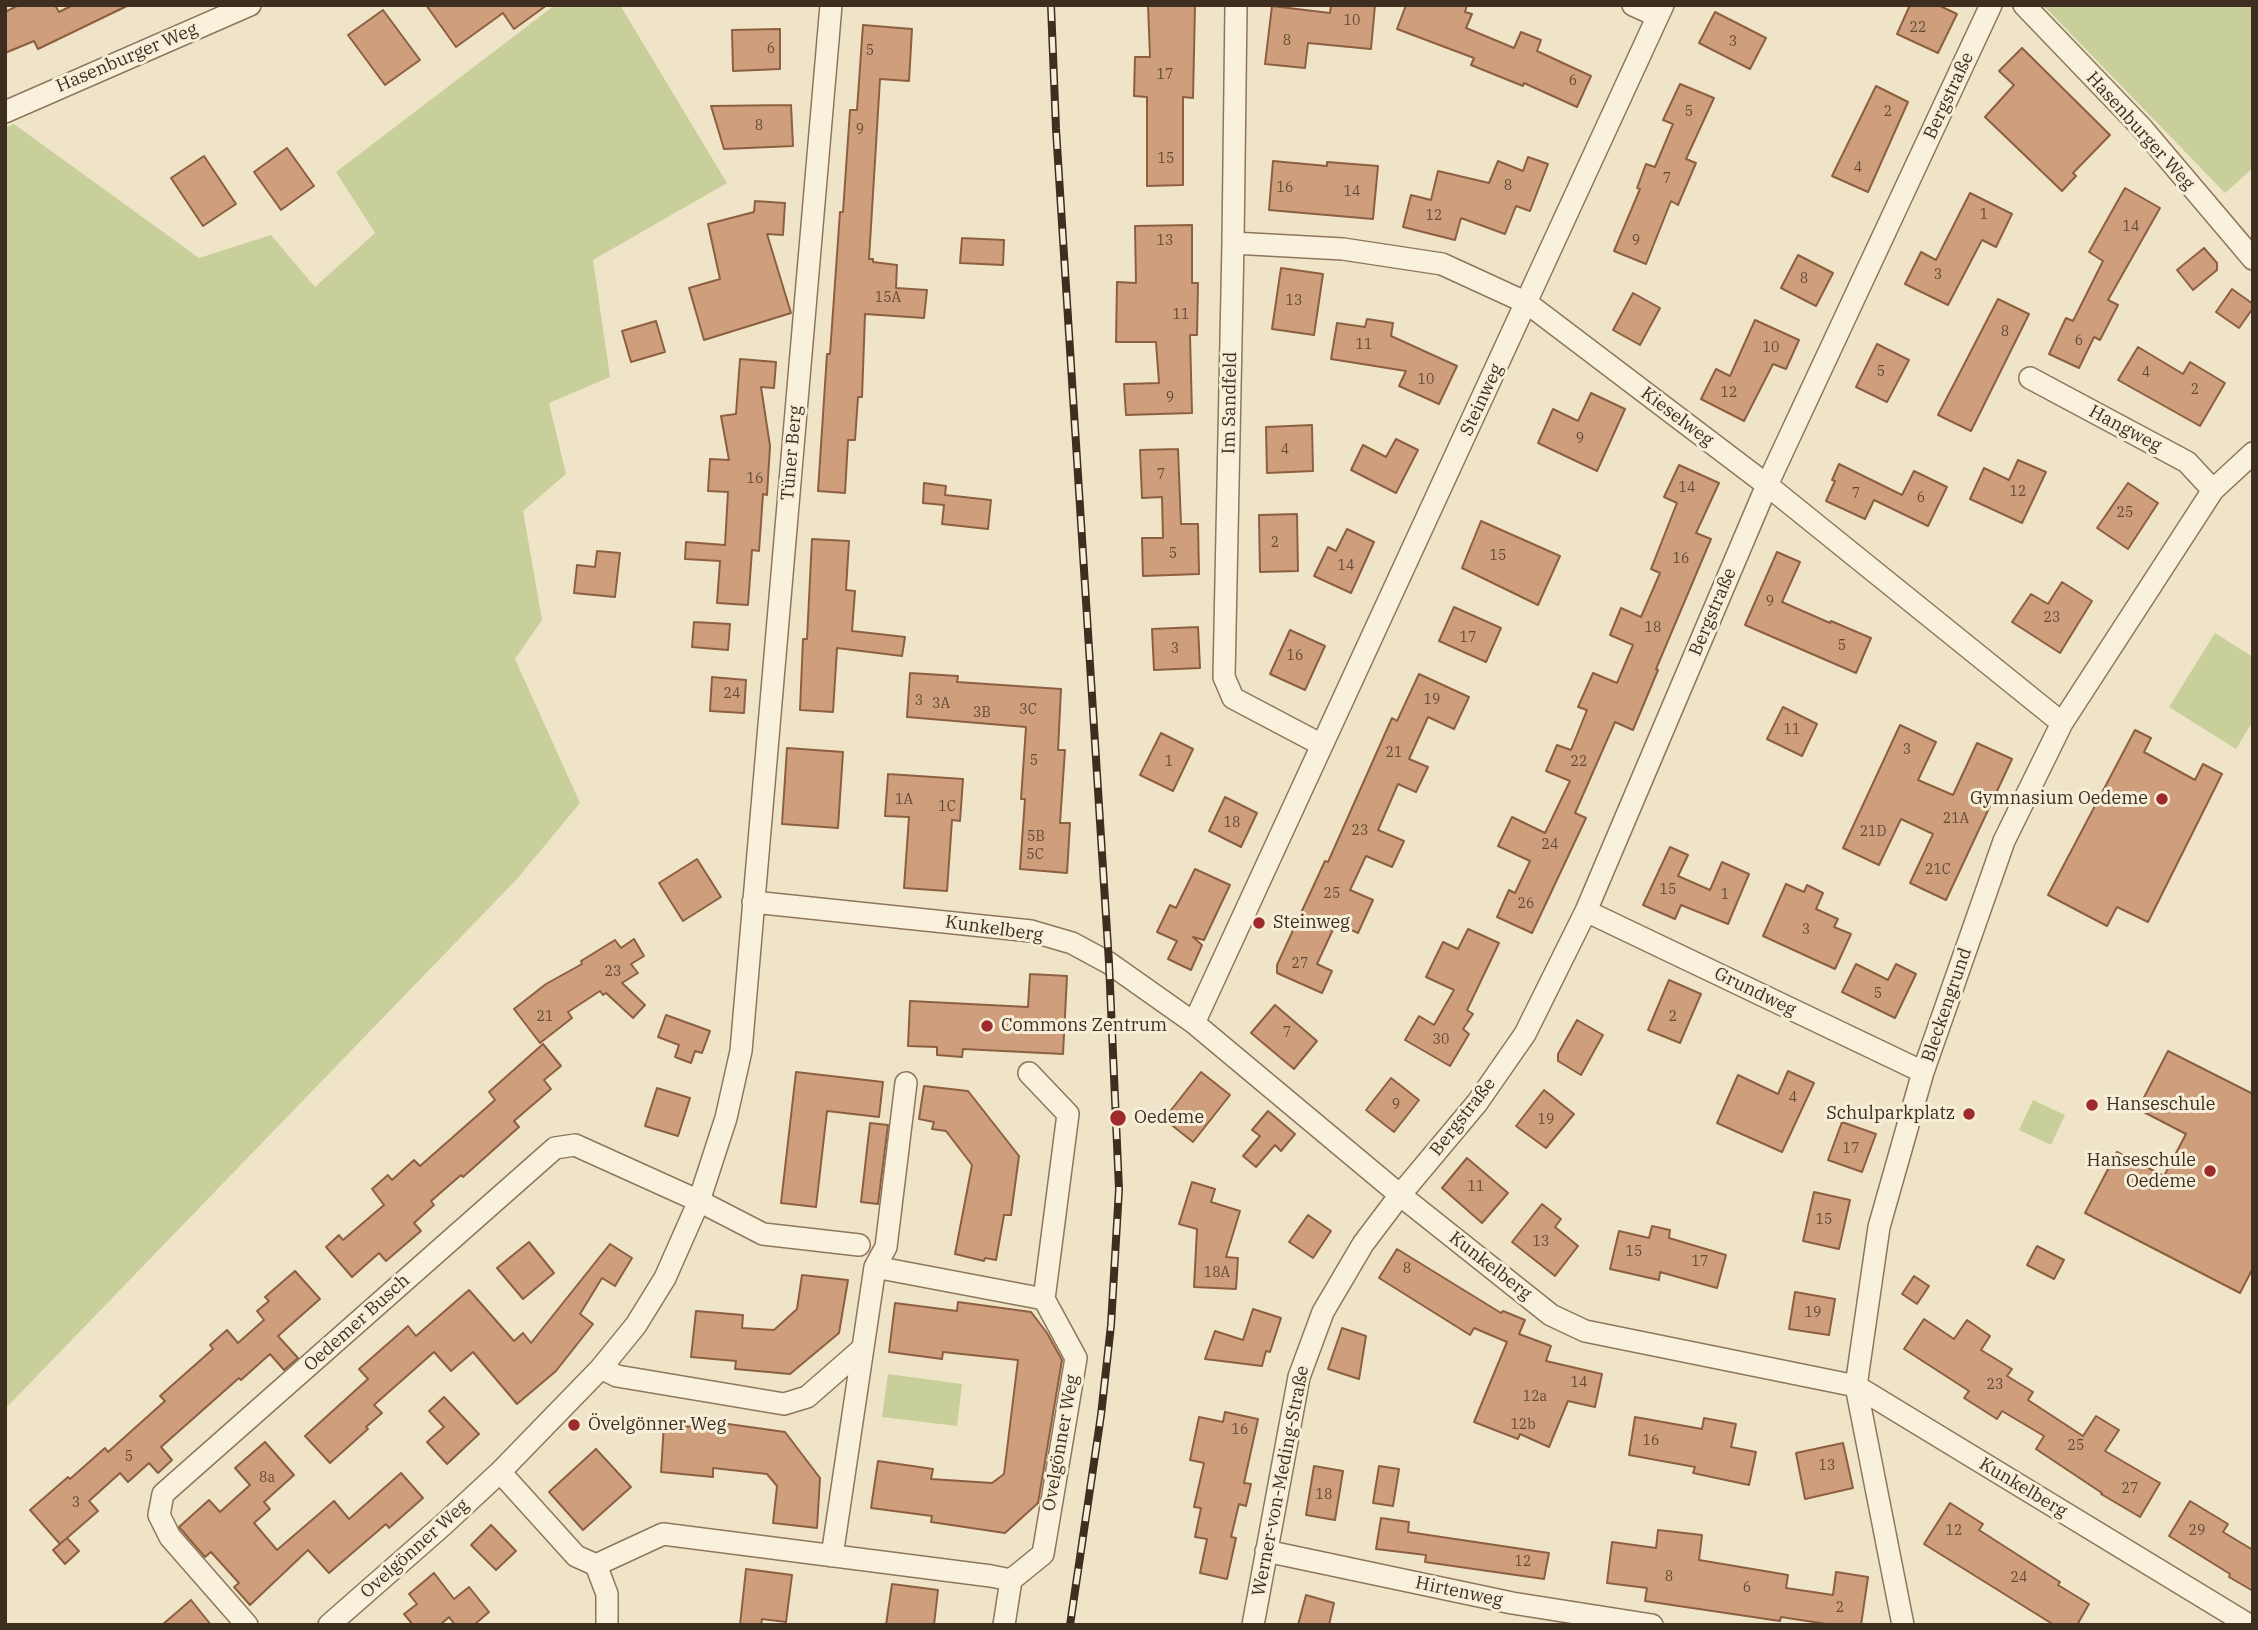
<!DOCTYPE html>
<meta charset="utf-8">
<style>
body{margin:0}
#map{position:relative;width:2258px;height:1630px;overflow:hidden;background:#f0e4c8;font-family:"IBM Plex Serif",serif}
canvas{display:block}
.frame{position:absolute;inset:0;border:7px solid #3d2e20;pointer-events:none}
</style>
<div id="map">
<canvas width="2258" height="1630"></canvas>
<div class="frame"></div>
</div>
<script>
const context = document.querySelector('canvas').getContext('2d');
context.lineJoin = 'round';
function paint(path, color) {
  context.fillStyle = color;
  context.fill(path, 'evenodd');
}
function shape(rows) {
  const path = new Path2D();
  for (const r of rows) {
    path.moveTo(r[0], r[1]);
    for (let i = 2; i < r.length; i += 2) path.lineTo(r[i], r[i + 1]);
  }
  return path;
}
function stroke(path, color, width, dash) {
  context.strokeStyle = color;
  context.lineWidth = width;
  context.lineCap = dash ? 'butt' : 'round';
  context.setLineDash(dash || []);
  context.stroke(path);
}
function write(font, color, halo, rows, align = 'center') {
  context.font = font + ' "IBM Plex Serif",serif';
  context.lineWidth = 6;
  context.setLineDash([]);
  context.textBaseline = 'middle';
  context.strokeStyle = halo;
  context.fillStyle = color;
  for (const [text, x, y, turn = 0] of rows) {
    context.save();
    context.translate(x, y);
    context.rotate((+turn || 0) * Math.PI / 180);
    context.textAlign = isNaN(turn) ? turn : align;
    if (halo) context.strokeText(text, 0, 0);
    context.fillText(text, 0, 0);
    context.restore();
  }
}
paint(shape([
 [555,5,620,5,727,183,593,260,610,377,549,403,566,474,523,511,542,620,515,659,580,803,517,879,5,1409,5,128,14,124,199,258,271,235,315,287,375,233,336,172],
 [2043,5,2253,5,2253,168,2225,193],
 [2215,633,2253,657,2253,721,2236,749,2169,707],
 [2033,1100,2065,1115,2051,1145,2019,1130],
 [888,1374,962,1384,957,1426,882,1417]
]), '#c9cf9b');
const building = shape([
 [19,5,55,5,59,12,73,5,129,5,38,49,34,41,5,53,5,12,19,5],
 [426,5,547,5,514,29,503,13,456,47,426,5],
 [1148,5,1195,5,1193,98,1183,97,1183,185,1147,186,1147,97,1134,96,1135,57,1150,57,1148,5],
 [1331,5,1375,5,1371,49,1308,43,1305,68,1265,64,1272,6,1330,13,1331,5],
 [1406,5,1467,5,1465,12,1472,14,1466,28,1514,48,1521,32,1541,40,1537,51,1591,76,1577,107,1524,83,1523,86,1471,65,1474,58,1397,29,1406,5],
 [1910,5,1938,5,1957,14,1938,53,1897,34,1910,5],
 [383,10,420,60,385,85,348,35,383,10],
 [1715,12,1766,38,1750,69,1699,43,1715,12],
 [863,25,912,29,909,81,880,79,869,259,873,259,873,262,897,265,896,288,927,290,924,318,865,314,862,397,858,397,855,440,848,440,845,493,818,491,827,354,830,354,840,212,843,212,850,110,857,110,863,25],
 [780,29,780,69,733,71,732,30,780,29],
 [2022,48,2110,135,2073,173,2076,176,2062,191,1985,117,2014,85,1999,71,2022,48],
 [1680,84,1714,98,1686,159,1696,163,1678,205,1671,201,1646,264,1614,251,1640,189,1637,188,1646,164,1655,167,1673,124,1663,120,1680,84],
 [1876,86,1908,102,1868,192,1832,176,1876,86],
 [791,105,793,146,724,149,711,106,791,105],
 [287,148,314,186,281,210,254,172,287,148],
 [204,156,236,204,203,226,171,178,204,156],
 [1528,157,1548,164,1530,211,1516,206,1505,234,1461,218,1455,240,1403,227,1411,195,1431,200,1438,171,1489,183,1498,161,1523,171,1528,157],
 [1273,161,1327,166,1327,162,1378,166,1373,219,1269,210,1273,161],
 [2125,188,2160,208,2108,300,2118,305,2100,340,2094,337,2079,368,2049,354,2066,318,2073,321,2103,261,2089,252,2125,188],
 [1970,193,2012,214,1996,247,1982,240,1948,305,1905,284,1921,252,1936,260,1970,193],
 [755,201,785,203,783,235,767,234,791,313,704,340,689,288,720,279,708,224,754,212,755,201],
 [1192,225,1192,283,1198,283,1197,335,1190,335,1192,413,1126,415,1124,384,1159,383,1156,342,1116,342,1117,282,1136,283,1135,226,1192,225],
 [962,238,1004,240,1003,265,960,263,962,238],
 [2204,248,2217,263,2217,270,2193,290,2177,270,2204,248],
 [1798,255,1833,273,1816,306,1781,288,1798,255],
 [1281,268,1323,274,1314,335,1272,329,1281,268],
 [2232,289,2253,304,2253,308,2239,328,2216,312,2232,289],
 [1633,293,1660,308,1640,345,1613,330,1633,293],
 [1998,299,2029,314,1971,431,1938,415,1998,299],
 [1367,319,1393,323,1391,336,1457,366,1439,404,1399,386,1406,371,1331,359,1337,323,1365,327,1367,319],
 [1755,320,1799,340,1786,369,1773,364,1744,421,1701,399,1716,369,1730,376,1755,320],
 [656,321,665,352,631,362,622,331,656,321],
 [1877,344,1909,360,1887,402,1856,387,1877,344],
 [2138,347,2183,374,2190,362,2225,383,2200,426,2118,380,2138,347],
 [740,359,776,362,774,388,761,387,770,446,767,495,763,494,759,551,752,550,748,605,717,603,720,561,685,559,686,542,725,545,728,492,708,491,710,459,729,460,721,416,736,414,740,359],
 [1591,393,1625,409,1597,471,1538,443,1553,409,1578,421,1591,393],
 [1312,425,1313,471,1267,473,1266,427,1312,425],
 [1396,439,1418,450,1396,493,1351,470,1363,445,1386,457,1396,439],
 [1178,449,1181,524,1198,524,1199,574,1143,576,1142,538,1163,538,1162,497,1142,498,1140,450,1178,449],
 [2018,460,2046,472,2022,523,1970,499,1984,468,2009,480,2018,460],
 [1839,464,1902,495,1914,471,1947,487,1928,526,1874,500,1865,519,1826,501,1835,481,1832,480,1839,464],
 [1679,465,1719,483,1696,533,1711,539,1656,669,1658,670,1633,730,1615,722,1575,813,1586,818,1532,933,1497,917,1509,890,1515,893,1530,861,1498,846,1512,817,1545,833,1570,781,1546,771,1557,745,1571,750,1587,710,1578,707,1593,673,1617,683,1633,645,1610,635,1621,608,1641,617,1660,573,1651,569,1677,503,1664,497,1679,465],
 [924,483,946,486,945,495,991,500,988,529,942,524,944,505,923,503,924,483],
 [2128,483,2158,503,2128,549,2097,528,2128,483],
 [1297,514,1298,571,1260,572,1259,515,1297,514],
 [1481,521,1560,556,1538,605,1462,568,1481,521],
 [1347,529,1374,542,1351,593,1314,576,1328,547,1336,551,1347,529],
 [812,539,849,541,846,590,855,591,852,631,905,637,902,656,837,648,833,712,800,710,803,639,807,639,812,539],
 [597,551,620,553,615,597,574,593,577,565,595,567,597,551],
 [1777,552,1800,562,1782,602,1830,623,1831,621,1871,638,1856,673,1745,625,1777,552],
 [2062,582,2092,601,2060,653,2012,622,2031,594,2048,604,2062,582],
 [1454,607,1501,628,1486,662,1439,641,1454,607],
 [694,622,730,624,728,650,692,647,694,622],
 [1198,627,1200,668,1154,670,1152,629,1198,627],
 [1290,630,1325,646,1305,690,1270,674,1290,630],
 [910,673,958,676,957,682,1061,689,1058,750,1065,750,1060,823,1070,823,1067,873,1020,869,1025,799,1021,799,1026,727,907,717,910,673],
 [1419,674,1469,697,1454,729,1428,717,1409,759,1428,767,1416,792,1398,784,1378,830,1404,841,1392,867,1366,856,1350,890,1373,900,1358,933,1336,923,1317,964,1332,971,1322,993,1277,973,1277,965,1325,861,1328,862,1392,718,1397,721,1419,674],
 [712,677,746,680,744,713,710,711,712,677],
 [1783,707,1817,724,1802,756,1767,739,1783,707],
 [1900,725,1936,742,1918,780,1953,795,1977,743,2012,759,1946,900,1910,883,1933,834,1901,819,1879,865,1843,848,1900,725],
 [2135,730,2151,738,2144,752,2195,780,2203,764,2222,774,2148,922,2117,907,2107,926,2048,895,2135,730],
 [1161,733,1193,749,1173,791,1140,775,1161,733],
 [787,748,843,752,838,828,782,824,787,748],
 [888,774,963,779,960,821,952,820,947,891,904,888,909,817,885,816,888,774],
 [1225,797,1257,813,1241,847,1209,831,1225,797],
 [1670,847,1688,855,1678,876,1710,890,1722,862,1749,874,1728,924,1681,905,1675,919,1643,905,1670,847],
 [697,859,721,897,683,921,659,883,697,859],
 [1195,869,1230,885,1204,940,1193,937,1202,945,1191,970,1168,959,1177,941,1157,932,1170,905,1176,908,1195,869],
 [1786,884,1804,892,1807,885,1823,893,1816,909,1838,919,1834,927,1851,934,1835,969,1763,936,1786,884],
 [1468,929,1499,943,1467,1010,1473,1014,1463,1029,1469,1034,1450,1066,1405,1040,1419,1016,1434,1025,1454,990,1426,977,1443,942,1458,949,1468,929],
 [634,939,644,956,631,964,638,973,622,983,645,1005,633,1018,606,993,603,995,600,991,568,1012,572,1018,540,1043,514,1009,546,984,582,964,581,961,615,940,621,948,634,939],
 [1856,964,1888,980,1896,964,1916,974,1895,1018,1842,992,1856,964],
 [1030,974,1067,976,1063,1054,963,1049,962,1057,937,1055,937,1047,908,1046,910,1001,1028,1007,1030,974],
 [1669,980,1701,994,1680,1043,1648,1030,1669,980],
 [1275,1005,1317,1041,1294,1069,1251,1033,1275,1005],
 [666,1015,710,1031,702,1053,695,1051,691,1063,675,1057,679,1045,658,1037,666,1015],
 [1577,1020,1603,1035,1581,1075,1558,1061,1558,1054,1577,1020],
 [543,1044,561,1066,544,1080,551,1089,514,1121,519,1127,463,1177,461,1175,431,1201,434,1205,414,1223,421,1231,386,1261,379,1253,352,1277,326,1247,339,1235,343,1240,384,1205,372,1189,388,1175,392,1180,414,1160,420,1166,495,1100,489,1092,543,1044],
 [2168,1051,2253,1094,2253,1268,2240,1293,2085,1213,2117,1152,2164,1176,2186,1134,2138,1109,2168,1051],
 [1788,1071,1814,1083,1782,1152,1717,1123,1738,1075,1778,1094,1788,1071],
 [796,1072,883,1082,879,1117,827,1111,816,1207,781,1203,796,1072],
 [1201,1072,1230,1095,1193,1142,1164,1119,1201,1072],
 [1391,1078,1419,1100,1394,1132,1366,1110,1391,1078],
 [924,1086,968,1091,1019,1156,1011,1215,1004,1215,996,1260,985,1258,984,1261,955,1254,972,1165,946,1131,932,1129,934,1122,919,1119,924,1086],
 [657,1088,690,1098,678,1136,645,1126,657,1088],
 [1544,1090,1574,1114,1546,1148,1516,1126,1544,1090],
 [1268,1111,1295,1134,1281,1151,1275,1145,1256,1167,1243,1156,1260,1136,1252,1130,1268,1111],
 [1842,1122,1876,1134,1862,1172,1828,1160,1842,1122],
 [870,1123,888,1125,878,1204,861,1202,870,1123],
 [1467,1158,1508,1193,1482,1223,1442,1188,1467,1158],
 [1192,1182,1215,1189,1211,1202,1240,1211,1226,1257,1238,1258,1236,1289,1194,1287,1197,1229,1179,1224,1192,1182],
 [1814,1192,1850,1200,1839,1249,1803,1241,1814,1192],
 [1542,1204,1561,1219,1555,1227,1578,1246,1555,1276,1512,1242,1542,1204],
 [1308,1215,1331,1231,1313,1258,1289,1242,1308,1215],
 [1652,1226,1670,1230,1669,1238,1726,1255,1717,1288,1660,1272,1659,1280,1610,1269,1619,1231,1649,1238,1652,1226],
 [529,1242,554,1273,523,1299,497,1268,529,1242],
 [610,1244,632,1258,615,1286,602,1278,580,1314,593,1324,556,1371,517,1404,473,1352,451,1371,434,1352,374,1405,382,1413,366,1427,368,1429,330,1463,305,1436,368,1379,359,1369,408,1326,416,1336,469,1290,514,1341,523,1333,531,1343,610,1244],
 [2037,1246,2064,1260,2054,1279,2027,1265,2037,1246],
 [1397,1249,1501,1313,1503,1311,1525,1320,1519,1334,1551,1346,1546,1361,1602,1374,1595,1407,1568,1401,1549,1447,1520,1434,1518,1439,1474,1422,1507,1342,1474,1328,1470,1335,1379,1278,1397,1249],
 [295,1271,320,1299,278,1336,298,1358,284,1370,270,1354,241,1380,239,1378,161,1447,172,1460,158,1473,149,1463,128,1482,120,1473,89,1501,98,1511,60,1544,30,1510,68,1477,70,1479,105,1448,108,1452,165,1401,160,1396,213,1349,210,1345,227,1330,238,1343,264,1320,257,1311,269,1301,265,1297,295,1271],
 [802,1275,848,1280,839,1333,790,1374,735,1369,736,1361,691,1357,696,1311,743,1315,742,1328,774,1330,797,1309,802,1275],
 [1914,1276,1929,1286,1917,1304,1902,1294,1914,1276],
 [1795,1292,1835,1299,1829,1335,1789,1329,1795,1292],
 [958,1302,1031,1312,1047,1333,1062,1360,1038,1503,1005,1533,931,1522,932,1516,871,1508,878,1461,933,1469,931,1479,992,1483,1004,1474,1018,1360,943,1352,942,1359,889,1352,895,1303,957,1311,958,1302],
 [1253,1309,1281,1318,1270,1352,1266,1351,1262,1366,1205,1359,1215,1331,1243,1340,1253,1309],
 [1924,1319,1954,1339,1967,1320,1990,1336,1981,1350,2012,1369,2007,1376,2033,1392,2028,1400,2083,1436,2096,1416,2119,1430,2105,1451,2160,1483,2140,1517,2101,1494,2102,1493,2036,1449,2044,1436,2002,1411,1997,1419,1964,1398,1969,1391,1904,1349,1924,1319],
 [1342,1328,1366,1336,1359,1379,1328,1369,1342,1328],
 [444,1397,479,1434,447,1464,427,1442,444,1427,429,1411,444,1397],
 [1225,1412,1258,1419,1244,1483,1251,1484,1246,1506,1239,1504,1231,1537,1236,1538,1227,1579,1200,1573,1207,1539,1195,1537,1201,1508,1194,1507,1204,1463,1190,1460,1199,1417,1223,1422,1225,1412],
 [1635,1417,1702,1429,1704,1418,1736,1424,1731,1447,1756,1452,1749,1485,1693,1473,1695,1467,1629,1455,1635,1417],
 [714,1422,785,1432,820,1478,817,1528,773,1523,777,1486,767,1474,713,1468,713,1477,661,1472,664,1424,713,1429,714,1422],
 [265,1442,294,1475,264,1502,270,1509,254,1523,277,1550,334,1501,349,1519,401,1473,423,1498,389,1528,386,1524,329,1573,308,1550,250,1605,234,1587,239,1583,211,1552,205,1557,179,1527,209,1500,220,1512,250,1485,235,1468,265,1442],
 [1843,1443,1853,1488,1805,1499,1796,1453,1843,1443],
 [596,1449,631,1487,583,1530,549,1492,596,1449],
 [1314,1466,1343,1471,1335,1520,1306,1515,1314,1466],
 [1379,1466,1399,1469,1393,1506,1373,1503,1379,1466],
 [2190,1501,2228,1524,2223,1532,2253,1550,2253,1591,2229,1577,2230,1574,2169,1536,2190,1501],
 [1950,1503,1983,1524,1979,1530,2060,1582,2058,1585,2089,1604,2077,1625,2054,1625,1924,1544,1950,1503],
 [1381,1518,1409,1522,1408,1532,1549,1553,1544,1579,1425,1562,1426,1555,1376,1549,1381,1518],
 [491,1525,516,1551,496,1570,471,1545,491,1525],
 [1658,1530,1702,1535,1699,1560,1788,1575,1786,1588,1833,1595,1836,1572,1868,1577,1861,1625,1833,1625,1781,1617,1780,1621,1645,1601,1647,1588,1607,1583,1612,1542,1656,1548,1658,1530],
 [67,1538,79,1551,65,1564,53,1550,67,1538],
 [746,1569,792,1575,786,1622,762,1619,761,1625,740,1625,746,1569],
 [434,1573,454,1599,469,1587,489,1612,474,1625,455,1625,449,1617,440,1625,413,1625,404,1614,417,1604,409,1594,434,1573],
 [892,1584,938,1590,934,1625,886,1625,892,1584],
 [1306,1595,1334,1603,1329,1625,1298,1625,1306,1595],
 [191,1600,211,1625,162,1625,191,1600]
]);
paint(building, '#cf9f7d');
stroke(building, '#8d5f41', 2);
const minor = shape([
 [1236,5,1233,243,1224,677,1233,698,1322,745],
 [1633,5,1657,16],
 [2024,5,2142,128,2253,259],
 [5,112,250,5],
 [1233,243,1343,249,1442,264,1527,303,1767,485,2062,723],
 [2030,378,2187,462,2213,490],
 [753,902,1031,931,1072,943,1109,963,1194,1023,1400,1195,1551,1315,1585,1331,1856,1386,2249,1625],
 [1586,911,1923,1072],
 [1194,1023,1663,5],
 [875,1267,1044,1299],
 [601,1368,617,1376,784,1404,807,1397,862,1349],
 [500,1472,576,1556,596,1565,663,1534,991,1576,1011,1580,1043,1554,1076,1358,1044,1299,1068,1114,1029,1073],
 [1266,1551,1512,1603,1652,1625],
 [832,1556,875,1267,886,1247,906,1083],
 [596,1565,607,1594,607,1625],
 [247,1625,170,1537,159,1515,163,1494,555,1148,575,1145,699,1201,763,1234,859,1245],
 [329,1625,443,1525,500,1472,601,1368,636,1325,665,1278,699,1201,726,1118,741,1051,831,5],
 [1004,1625,1011,1580],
 [1253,1625,1299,1377,1323,1312,1363,1244,1400,1195,1477,1103,1525,1034,1586,911,1767,485,1991,5],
 [1903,1625,1856,1386,1879,1227,1923,1072,2004,841,2062,723,2213,490,2253,453]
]);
stroke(minor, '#8d765c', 24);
stroke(minor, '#faf1dc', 21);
const rail = shape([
 [1051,5,1056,129,1109,963,1119,1189,1111,1325,1101,1415,1070,1625]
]);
stroke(rail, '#3d2e20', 8);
stroke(rail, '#f7eed8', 5, [16]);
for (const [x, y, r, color] of [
 [2162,799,7,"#9e2a2b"],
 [1259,923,7,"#9e2a2b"],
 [987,1026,7,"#9e2a2b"],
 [2092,1105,7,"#9e2a2b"],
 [1969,1114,7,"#9e2a2b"],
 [1118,1118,9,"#9e2a2b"],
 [2210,1171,7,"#9e2a2b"],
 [574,1425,7,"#9e2a2b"]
]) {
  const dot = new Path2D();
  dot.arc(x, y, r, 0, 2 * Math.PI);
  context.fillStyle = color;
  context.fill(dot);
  stroke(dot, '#f7eed8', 2.5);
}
write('14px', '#624a37', null, [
 ["10",1352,21],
 ["22",1918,28],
 ["8",1287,41],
 ["3",1733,42],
 ["6",771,49],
 ["5",870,51],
 ["17",1165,75],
 ["6",1573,81],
 ["5",1689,112],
 ["2",1888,112],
 ["8",759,126],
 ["9",860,130],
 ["15",1166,159],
 ["4",1858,168],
 ["7",1667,179],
 ["8",1508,186],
 ["16",1285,188],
 ["14",1352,192],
 ["1",1984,215],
 ["12",1434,216],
 ["14",2131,227],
 ["13",1165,241],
 ["9",1636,241],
 ["3",1938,275],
 ["8",1804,279],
 ["15A",888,298],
 ["13",1294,301],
 ["11",1181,315],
 ["8",2005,332],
 ["6",2079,341],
 ["11",1364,345],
 ["10",1771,348],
 ["5",1881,372],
 ["4",2146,373],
 ["10",1426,380],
 ["2",2195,390],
 ["12",1729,393],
 ["9",1170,398],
 ["9",1580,439],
 ["4",1285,450],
 ["7",1161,475],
 ["16",755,479],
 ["14",1687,488],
 ["12",2018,492],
 ["7",1856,494],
 ["6",1921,498],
 ["25",2125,513],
 ["2",1275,543],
 ["5",1173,554],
 ["15",1498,556],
 ["16",1681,559],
 ["14",1346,566],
 ["9",1770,602],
 ["23",2052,618],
 ["18",1653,628],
 ["17",1468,638],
 ["5",1842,646],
 ["3",1175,649],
 ["16",1295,656],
 ["24",732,694],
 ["19",1432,700],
 ["3",919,701],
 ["3A",941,704],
 ["3C",1028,710],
 ["3B",982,713],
 ["11",1792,730],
 ["3",1907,750],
 ["21",1394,753],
 ["5",1034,761],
 ["1",1169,762],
 ["22",1579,762],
 ["1A",904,800],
 ["1C",947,807],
 ["21A",1956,819],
 ["18",1232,823],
 ["23",1360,831],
 ["21D",1873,832],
 ["5B",1036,837],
 ["24",1550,845],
 ["5C",1035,855],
 ["21C",1938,870],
 ["15",1668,890],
 ["25",1332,894],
 ["1",1725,895],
 ["26",1526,904],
 ["3",1806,930],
 ["27",1300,964],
 ["23",613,972],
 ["5",1878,994],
 ["21",545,1017],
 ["2",1673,1017],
 ["7",1287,1033],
 ["30",1441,1040],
 ["4",1793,1098],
 ["9",1396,1105],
 ["19",1546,1120],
 ["17",1851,1149],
 ["11",1476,1187],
 ["15",1824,1220],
 ["13",1541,1242],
 ["15",1634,1252],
 ["17",1700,1262],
 ["8",1407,1269],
 ["18A",1217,1273],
 ["19",1813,1313],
 ["14",1579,1383],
 ["23",1995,1385],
 ["12a",1535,1397],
 ["12b",1523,1425],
 ["16",1240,1430],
 ["16",1651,1441],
 ["25",2076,1446],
 ["5",129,1457],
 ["13",1827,1466],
 ["8a",267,1478],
 ["27",2130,1489],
 ["18",1324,1495],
 ["3",76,1503],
 ["12",1954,1531],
 ["29",2197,1531],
 ["12",1523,1562],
 ["8",1669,1577],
 ["24",2019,1578],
 ["6",1747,1588],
 ["2",1840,1608]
]);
write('18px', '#3d2e20', '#f7eed8', [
 ["Hasenburger Weg",127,58,-23],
 ["Bergstraße",1949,96,-65],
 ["Hasenburger Weg",2140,131,48],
 ["Steinweg",1482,400,-65],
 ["Im Sandfeld",1230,403,-89],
 ["Kieselweg",1677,417,37],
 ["Hangweg",2125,429,28],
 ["Tüner Berg",792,453,-85],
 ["Bergstraße",1713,612,-67],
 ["Kunkelberg",994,929,8],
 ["Grundweg",1755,992,26],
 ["Bleckengrund",1947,1005,-71],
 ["Bergstraße",1463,1117,-52],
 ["Kunkelberg",1490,1266,38],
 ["Oedemer Busch",357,1323,-42],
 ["Ovelgönner Weg",1061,1443,-80],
 ["Werner-von-Meding-Straße",1281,1481,-79],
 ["Kunkelberg",2023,1488,31],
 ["Ovelgönner Weg",415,1549,-42],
 ["Hirtenweg",1459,1592,12]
]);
write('18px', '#3d2e20', '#f7eed8', [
 ["Gymnasium Oedeme",2148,799,"right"],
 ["Steinweg",1273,923],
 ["Commons Zentrum",1001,1026],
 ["Hanseschule",2106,1105],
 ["Schulparkplatz",1955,1114,"right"],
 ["Oedeme",1134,1118],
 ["Hanseschule",2196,1161,"right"],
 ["Oedeme",2196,1182,"right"],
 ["Övelgönner Weg",588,1425]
], 'left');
</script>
